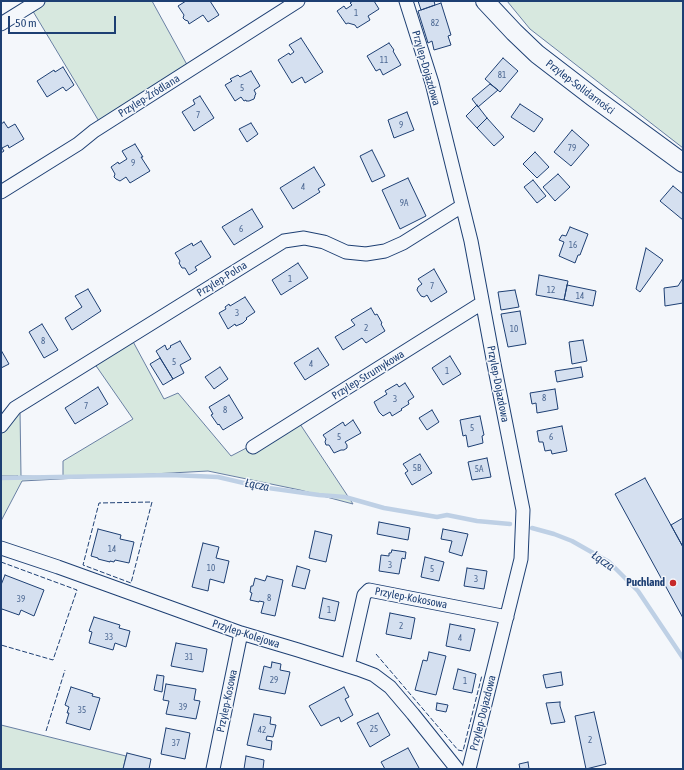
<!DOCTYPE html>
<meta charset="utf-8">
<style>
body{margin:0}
#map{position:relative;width:684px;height:770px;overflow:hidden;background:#f4f7fb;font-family:"Asap Condensed",sans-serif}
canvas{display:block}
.frame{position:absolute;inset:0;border:2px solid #1d3f73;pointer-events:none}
.scale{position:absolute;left:8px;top:16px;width:108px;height:18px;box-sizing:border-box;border:2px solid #1d3f73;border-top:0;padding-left:5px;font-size:12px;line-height:14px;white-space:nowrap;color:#1d3f73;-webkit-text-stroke:3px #f4f7fb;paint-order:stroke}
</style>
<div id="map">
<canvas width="684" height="770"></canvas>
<div class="frame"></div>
<div class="scale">50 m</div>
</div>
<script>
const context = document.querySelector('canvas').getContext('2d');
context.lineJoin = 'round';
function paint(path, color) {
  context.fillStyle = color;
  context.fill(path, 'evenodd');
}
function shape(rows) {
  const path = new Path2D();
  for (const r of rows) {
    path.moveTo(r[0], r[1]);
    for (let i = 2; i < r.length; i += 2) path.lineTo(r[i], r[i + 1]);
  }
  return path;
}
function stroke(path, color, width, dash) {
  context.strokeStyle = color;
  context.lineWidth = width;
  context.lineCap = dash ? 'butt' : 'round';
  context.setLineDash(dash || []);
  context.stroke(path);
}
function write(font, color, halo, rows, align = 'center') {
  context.font = font + ' "Asap Condensed",sans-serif';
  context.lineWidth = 3;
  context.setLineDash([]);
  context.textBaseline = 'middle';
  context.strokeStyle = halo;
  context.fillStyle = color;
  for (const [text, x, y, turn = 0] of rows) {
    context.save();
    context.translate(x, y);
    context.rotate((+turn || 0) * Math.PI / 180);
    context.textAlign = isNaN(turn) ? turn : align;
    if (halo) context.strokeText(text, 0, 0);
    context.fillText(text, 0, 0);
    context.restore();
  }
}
const green = shape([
 [44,1,152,1,191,72,103,128,31,8,44,1],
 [507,1,683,1,683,148,530,29,507,1],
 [130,336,164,399,178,393,231,456,298,421,353,504,300,490,208,471,22,481,1,521,1,478,10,478,18,476,1,476,1,418,20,410,21,476,63,477,63,461,133,419,92,360,130,336],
 [1,725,126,756,123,769,1,769,1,725]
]);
paint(green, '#d7e8df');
stroke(green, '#687fa3', 1);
stroke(shape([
 [1,478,171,475,218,477,261,487,319,495,345,497,384,508,437,517,447,515,477,521,510,524],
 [532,528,554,534,572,541,609,562,638,591,683,658]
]), '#bed0e5', 4.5);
const building = shape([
 [186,1,210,1,219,15,208,22,203,15,189,24,188,21,185,20,183,18,184,15,178,6,186,1],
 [353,1,374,1,379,9,368,16,370,20,357,28,355,25,348,23,346,24,337,11,344,6,346,9,352,5,350,3,353,1],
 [418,1,434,1,435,5,421,10,418,1],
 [441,3,451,35,448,36,451,45,434,50,432,41,428,43,418,11,441,3],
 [301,38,323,72,305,83,302,77,292,83,278,60,289,53,290,55,294,52,289,45,301,38],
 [389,43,394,50,393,51,401,65,383,75,380,69,376,71,367,56,389,43],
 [503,58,518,71,500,92,485,79,503,58],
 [63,67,74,85,66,91,63,87,47,97,37,81,54,70,55,72,63,67],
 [251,71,260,86,254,90,256,94,255,95,255,96,254,99,249,101,246,101,246,100,244,101,241,97,235,101,225,85,232,81,230,79,238,75,240,77,251,71],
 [490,84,498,90,478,107,472,99,490,84],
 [200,96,214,118,194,131,182,112,195,104,193,100,200,96],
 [520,104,543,119,534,132,511,117,520,104],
 [477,105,487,118,477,128,466,116,477,105],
 [407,112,414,130,394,138,388,120,407,112],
 [487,118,504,137,494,146,477,128,487,118],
 [4,122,8,128,15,124,24,139,9,148,8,145,2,148,4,151,1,153,1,124,4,122],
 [251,123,258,134,247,142,239,129,251,123],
 [572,130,589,145,571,166,554,152,572,130],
 [135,144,143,157,141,157,150,171,130,183,126,177,120,181,116,179,114,177,115,174,111,167,118,162,119,164,127,159,122,151,135,144],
 [372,150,385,176,372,182,360,156,372,150],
 [535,152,549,167,537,178,523,164,535,152],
 [314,167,325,185,318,189,320,192,293,209,280,188,314,167],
 [558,174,570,187,555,201,543,187,558,174],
 [408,178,426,216,400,229,382,190,408,178],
 [533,180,546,196,537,203,524,187,533,180],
 [673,186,683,194,683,220,660,201,673,186],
 [252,209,263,227,234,245,222,227,252,209],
 [570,227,588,234,580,255,578,255,575,263,559,256,564,242,559,240,562,235,566,236,570,227],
 [201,241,211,257,195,267,197,270,189,275,185,268,182,268,179,263,180,261,175,253,192,243,193,246,201,241],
 [646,248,663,260,640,292,636,289,646,248],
 [298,263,308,278,281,295,272,280,298,263],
 [434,269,447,292,431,302,427,295,424,297,421,296,417,290,418,287,422,284,418,279,434,269],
 [539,275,568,281,564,300,536,295,539,275],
 [683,278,683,303,665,306,664,288,678,286,683,278],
 [567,285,596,291,593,306,564,300,567,285],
 [88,289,101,311,72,330,65,318,82,307,75,296,88,289],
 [515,290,519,307,501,310,498,292,515,290],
 [245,297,255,312,246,318,247,319,243,323,236,326,235,324,228,329,219,313,226,309,225,307,229,304,230,306,245,297],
 [371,308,375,315,377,314,382,323,381,324,385,331,366,343,362,338,343,350,335,337,355,325,351,320,371,308],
 [520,311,526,344,508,347,501,314,520,311],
 [42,324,58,350,44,358,29,332,42,324],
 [583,340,587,361,572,364,569,342,583,340],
 [180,341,191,359,180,365,184,373,173,379,156,351,165,345,167,350,171,347,170,346,180,341],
 [318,348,329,365,305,380,294,363,318,348],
 [1,350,9,364,1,368,1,350],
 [450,356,461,374,443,385,432,368,450,356],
 [160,358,173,379,163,385,150,364,160,358],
 [220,367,228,379,214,389,205,377,220,367],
 [581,367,583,377,557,382,555,371,581,367],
 [405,383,414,397,408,401,409,404,401,409,402,410,392,416,390,412,383,416,379,412,374,402,387,394,385,391,397,384,399,387,405,383],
 [98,387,108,404,75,424,65,408,98,387],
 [555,389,558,409,537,413,536,403,532,404,530,393,555,389],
 [229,395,243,418,223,430,219,424,218,425,211,415,213,414,209,407,229,395],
 [432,410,439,422,427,430,419,418,432,410],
 [480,416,484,435,482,436,483,443,468,447,466,435,463,436,460,420,480,416],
 [353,420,361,433,345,442,347,445,347,448,344,450,341,450,334,453,329,445,326,445,325,442,326,439,323,435,343,422,345,426,353,420],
 [562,426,567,451,552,454,551,450,545,451,543,442,539,442,537,431,562,426],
 [420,454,432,473,412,485,405,473,408,471,403,464,420,454],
 [487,458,491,477,472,480,468,462,487,458],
 [645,478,683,547,683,618,615,494,645,478],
 [683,518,683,547,671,525,683,518],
 [379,522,410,528,408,540,377,534,379,522],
 [98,529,121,535,120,539,134,542,129,563,115,560,114,562,110,561,110,562,98,559,98,558,91,556,98,529],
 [443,529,468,534,462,556,449,552,452,541,441,539,443,529],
 [315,531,332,535,326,562,309,558,315,531],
 [203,543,219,547,216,558,229,561,224,583,210,579,208,591,192,587,203,543],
 [392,550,406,552,405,559,402,558,399,574,379,571,381,555,389,556,389,553,391,553,392,550],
 [425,557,444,562,439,581,421,577,425,557],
 [297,566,310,570,305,589,292,586,297,566],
 [467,568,487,571,484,589,464,586,467,568],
 [5,575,44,590,34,616,21,610,19,615,2,609,1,612,1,585,5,575],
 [267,576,283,580,275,616,261,613,264,602,259,601,259,602,250,600,252,593,250,592,251,586,253,586,255,578,265,581,267,576],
 [323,598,339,602,335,621,319,618,323,598],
 [390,613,415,618,411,639,386,634,390,613],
 [94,617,120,625,119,628,130,631,126,647,115,643,113,650,89,643,92,632,89,631,94,617],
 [450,624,475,629,470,651,446,646,450,624],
 [176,643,207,649,203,672,171,666,176,643],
 [429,652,446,656,436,695,415,690,423,660,427,661,429,652],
 [272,662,281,664,280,670,290,672,285,694,259,689,264,666,271,668,272,662],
 [458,669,476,674,472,693,453,689,458,669],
 [561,672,563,685,546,688,543,675,561,672],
 [157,675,164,676,162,692,154,690,157,675],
 [166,684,196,689,194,700,200,701,196,719,166,714,169,701,163,700,166,684],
 [71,687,93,694,92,696,100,698,90,730,66,723,69,713,67,713,69,707,65,705,71,687],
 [344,687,349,697,345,699,353,715,341,722,339,717,321,726,309,706,344,687],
 [560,702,560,706,565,722,551,724,546,703,560,702],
 [437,703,448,705,446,712,436,710,437,703],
 [594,712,606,764,586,769,575,716,594,712],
 [378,713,390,735,370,747,357,723,378,713],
 [254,714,271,717,270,724,276,725,273,737,267,736,266,740,272,741,271,750,247,745,254,714],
 [166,728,190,733,185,759,161,754,166,728],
 [408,748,419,768,418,769,385,769,381,762,408,748],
 [127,753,151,759,149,769,123,769,127,753],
 [246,756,264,760,263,769,244,769,246,756],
 [528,762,529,769,520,769,519,764,528,762]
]);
paint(building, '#d5e0f0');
stroke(building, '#1d3f73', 1);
const minor = shape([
 [406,1,432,83,471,241,494,364,523,510,521,559,469,769],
 [1,24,38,1],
 [1,192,78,144,94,131,298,1],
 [1,426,15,408,284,241,304,238,324,242,346,252,366,254,385,251,403,243,462,206],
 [253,447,482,303],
 [1,548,58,567,241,633,298,650,358,669,374,675,390,687,413,714,457,769],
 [348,666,364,595,369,590,507,617],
 [213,769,241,633]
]);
const secondary = shape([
 [485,1,514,32,537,54,593,97,683,163]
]);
stroke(minor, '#1d3f73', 15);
stroke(secondary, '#1d3f73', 20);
stroke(minor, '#f4f7fb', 13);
stroke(secondary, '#f4f7fb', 18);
stroke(shape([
 [152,502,131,583,83,565,99,503,152,502],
 [1,562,77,590,53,660,1,645],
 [376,654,458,750,463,751,482,675],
 [46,731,65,670]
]), '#1d3f73', 1, [5, 2]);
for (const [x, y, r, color] of [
 [673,583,4,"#c62828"]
]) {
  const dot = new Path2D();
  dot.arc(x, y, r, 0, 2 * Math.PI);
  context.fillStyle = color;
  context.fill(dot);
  stroke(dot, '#f4f7fb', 1.5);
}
write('9px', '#4b6792', null, [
 ["1",356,13],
 ["82",435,23],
 ["11",384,60],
 ["81",502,75],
 ["5",242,88],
 ["7",198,115],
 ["9",401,125],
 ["79",572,148],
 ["9",133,163],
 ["4",303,187],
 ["9A",404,203],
 ["6",241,229],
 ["16",573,245],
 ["1",290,279],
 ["7",432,286],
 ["12",551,290],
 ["14",580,296],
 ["3",237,313],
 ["2",366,328],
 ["10",514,329],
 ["8",43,341],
 ["5",174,362],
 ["4",311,364],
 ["1",447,371],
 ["8",544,398],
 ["3",395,399],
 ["7",86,406],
 ["8",225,410],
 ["5",472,428],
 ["5",339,437],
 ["6",551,437],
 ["5B",417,468],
 ["5A",479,469],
 ["14",112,549],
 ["3",390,565],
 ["10",211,568],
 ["5",432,569],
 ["3",476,579],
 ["8",269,598],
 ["39",21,599],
 ["1",329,610],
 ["2",401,626],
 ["33",109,637],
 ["4",460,638],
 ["31",189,657],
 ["29",274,680],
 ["1",465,681],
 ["39",183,707],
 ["35",82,710],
 ["25",374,729],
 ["42",262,730],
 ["2",590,740],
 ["37",176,743]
]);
write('11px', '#1d3f73', '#f4f7fb', [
 ["Przylep-Dojazdowa",426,68,74],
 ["Przylep-Solidarności",580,87,37],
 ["Przylep-Źródlana",149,96,-32],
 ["Przylep-Polna",222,279,-32],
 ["Przylep-Strumykowa",368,375,-32],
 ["Przylep-Dojazdowa",498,384,79],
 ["Przylep-Kokosowa",411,598,11],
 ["Przylep-Kolejowa",246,634,18],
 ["Przylep-Kosowa",227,701,-78],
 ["Przylep-Dojazdowa",483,713,-76]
]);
write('bold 11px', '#1d3f73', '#f4f7fb', [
 ["Puchland",665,583]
], 'right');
write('italic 12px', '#1d3f73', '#f4f7fb', [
 ["Łącza",257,485,11],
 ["Łącza",603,561,35]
]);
</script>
